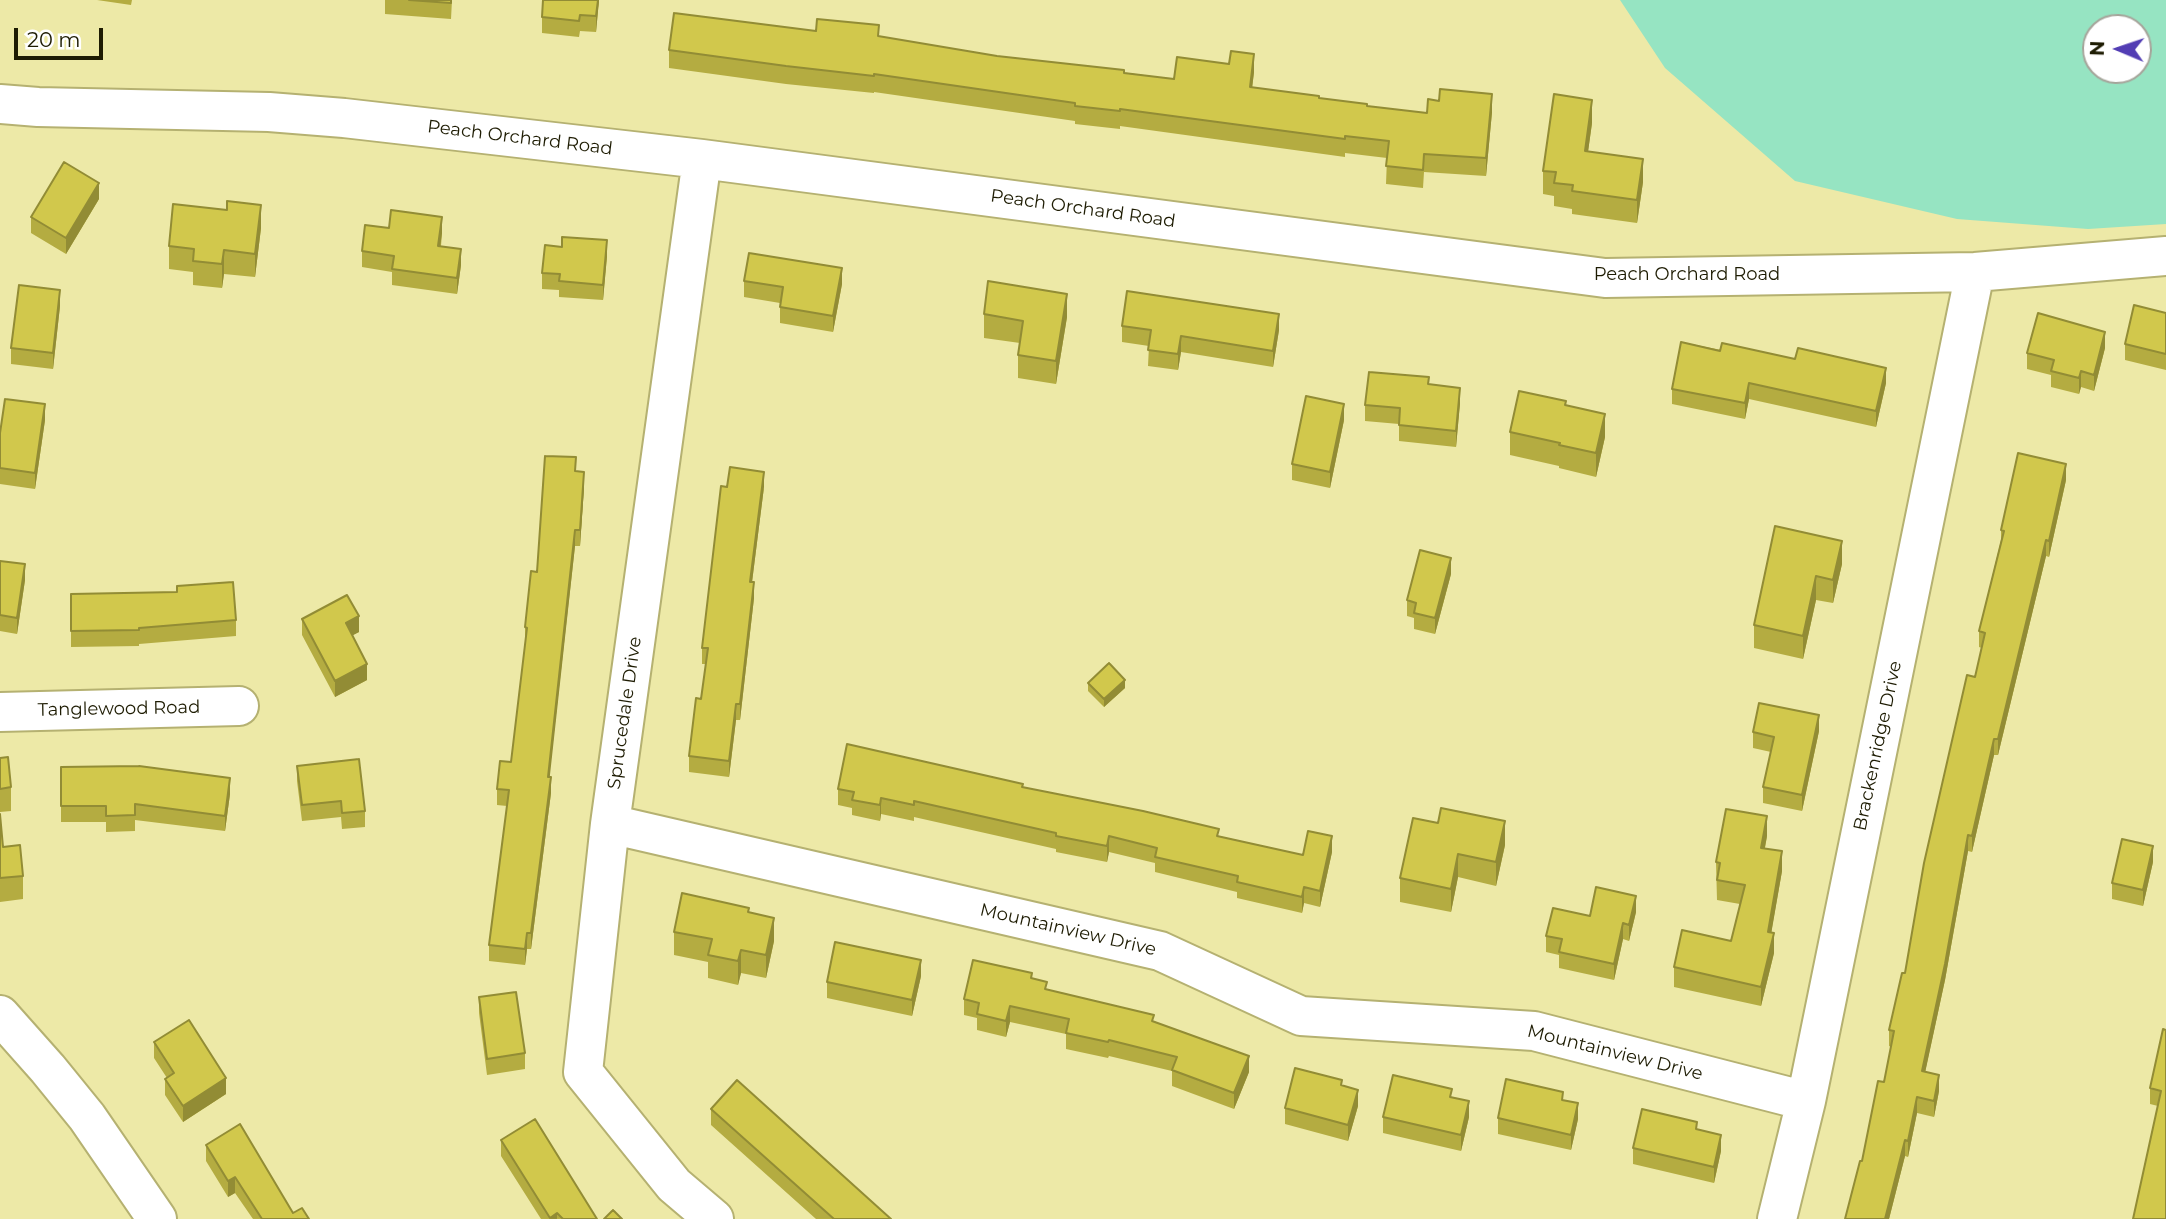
<!DOCTYPE html>
<style>
body{margin:0}
#map{position:relative;width:2166px;height:1219px;overflow:hidden;background:#ede9a7;font-family:Montserrat,sans-serif}
canvas{display:block}
.north{position:absolute;left:2082px;top:14px;width:70px;height:70px;box-sizing:border-box;background:#fff;border:2px solid #a5a49a;border-radius:50%;rotate:272deg;font-size:19px;font-weight:700;line-height:28px;text-align:center;color:#1e1c03}
.north::after{content:'';display:block;margin:auto;width:24px;height:32px;background:#523db4;clip-path:polygon(50% 0,100% 100%,50% 72%,0 100%)}
.scale{position:absolute;left:14px;top:28px;width:89px;height:32px;box-sizing:border-box;border:4px solid #1e1c03;border-top:0;padding-left:9px;font-size:21px;line-height:24px;white-space:nowrap;color:#1e1c03;-webkit-text-stroke:5px #fff;paint-order:stroke}
</style>
<div id="map">
<canvas width="2166" height="1219"></canvas>
<div class="north">N</div>
<div class="scale">20 m</div>
</div>
<script>
const context = document.querySelector('canvas').getContext('2d');
context.lineJoin = 'round';
function paint(path, color) {
  context.fillStyle = color;
  context.fill(path, 'evenodd');
}
function shape(rows) {
  const path = new Path2D();
  for (const r of rows) {
    path.moveTo(r[0], r[1]);
    for (let i = 2; i < r.length; i += 2) path.lineTo(r[i], r[i + 1]);
  }
  return path;
}
function stroke(path, color, width, dash) {
  context.strokeStyle = color;
  context.lineWidth = width;
  context.lineCap = dash ? 'butt' : 'round';
  context.setLineDash(dash || []);
  context.stroke(path);
}
function write(font, color, halo, rows, align = 'center') {
  context.font = font + ' Montserrat,sans-serif';
  context.lineWidth = 5;
  context.setLineDash([]);
  context.textBaseline = 'middle';
  context.strokeStyle = halo;
  context.fillStyle = color;
  for (const [text, x, y, turn = 0] of rows) {
    context.save();
    context.translate(x, y);
    context.rotate((+turn || 0) * Math.PI / 180);
    context.textAlign = isNaN(turn) ? turn : align;
    if (halo) context.strokeText(text, 0, 0);
    context.fillText(text, 0, 0);
    context.restore();
  }
}
paint(shape([
 [1620,0,2166,0,2166,224,2088,229,1957,219,1795,181,1665,68],
 [2096,28,2138,28,2138,70,2096,70]
]), '#96e4c2');
const minor = shape([
 [0,104,38,107,269,112,344,118,702,159,1605,278,1975,272,2166,256],
 [702,159,610,824,583,1072,674,1185,714,1219],
 [0,712,239,706],
 [610,824,1160,951,1301,1016,1534,1031,1806,1101],
 [0,1015,48,1069,87,1117,157,1219],
 [1777,1219,1806,1101,1975,272]
]);
stroke(minor, '#b5b171', 42);
stroke(minor, '#fff', 38);
paint(shape([
 [97,0,132,0,131,5],
 [385,0,452,0,451,19,385,14],
 [599,0,596,32,580,31,579,37,542,33,542,17],
 [816,31,879,37,997,56,1174,79,1254,72,1252,88,1367,106,1427,113,1492,112,1486,176,1424,172,1423,188,1386,184,1387,158,1345,153,1345,157,1120,126,1120,129,1075,124,1075,121,874,92,874,93,786,84,669,68,669,50],
 [1592,123,1588,151,1643,182,1637,223,1572,214,1572,209,1554,206,1554,196,1543,194,1543,171],
 [99,199,66,254,31,233,31,217],
 [261,228,255,277,224,274,222,288,193,285,193,272,169,269,169,246],
 [389,228,442,233,441,246,461,265,457,294,392,285,392,272,362,267,362,251],
 [607,256,603,300,559,297,559,290,542,289,542,273],
 [744,281,842,284,833,332,780,323,780,303,744,297],
 [60,306,53,369,11,364,11,348],
 [2166,313,2166,370,2125,360,2125,344],
 [984,314,1067,317,1056,384,1018,378,1018,355,1020,343,984,338],
 [1122,326,1279,330,1273,367,1181,352,1178,370,1148,366,1149,346,1122,342],
 [1681,342,1886,383,1876,427,1749,399,1745,419,1672,404,1672,389],
 [2105,348,2094,391,2081,387,2079,394,2051,387,2051,375,2027,369,2027,353],
 [1429,384,1460,403,1456,447,1399,441,1399,424,1365,421,1365,405],
 [1566,406,1605,437,1596,477,1559,468,1559,466,1510,455,1510,432],
 [45,420,35,489,0,484,0,433],
 [1344,420,1330,488,1292,480,1292,464],
 [576,471,584,488,580,546,575,546,549,777,551,793,531,949,527,949,525,965,489,961,489,945,507,806,497,805,497,789,511,762,525,643,525,627,537,572],
 [2066,480,2049,557,2046,556,1998,755,1994,755,1972,852,1968,851,1945,980,1925,1072,1939,1091,1934,1117,1917,1113,1908,1157,1905,1156,1889,1219,1845,1219,1862,1161,1884,1082,1891,1047,1889,1046,1889,1030,1905,973,1982,648,1979,647,1979,631,2001,540,2001,530],
 [764,487,752,582,754,598,740,720,736,720,729,777,689,772,689,756,701,699,706,664,702,664,702,648],
 [1775,526,1842,564,1833,603,1816,600,1803,659,1754,648,1754,625],
 [0,561,25,580,17,634,0,631],
 [1451,574,1435,634,1414,629,1414,618,1407,616,1407,600],
 [71,594,236,620,236,636,139,644,139,646,71,647],
 [302,619,359,632,352,635,367,680,335,697,302,635],
 [1088,683,1125,688,1104,707,1088,691],
 [1819,731,1802,811,1763,803,1763,787,1771,752,1753,748,1753,732],
 [0,758,11,787,11,811,0,812],
 [297,766,365,811,365,827,342,829,341,817,302,821,297,781],
 [61,767,230,794,225,831,135,820,135,831,106,832,106,822,61,822],
 [1023,787,1219,836,1303,855,1332,852,1320,907,1304,903,1302,913,1237,898,1237,892,1155,872,1155,863,1109,852,1107,862,1056,852,1056,849,914,817,914,821,881,814,880,821,852,815,852,808,838,805,838,789],
 [0,814,3,847,23,876,23,899,0,902],
 [1413,818,1505,845,1496,886,1458,877,1451,912,1400,902,1400,878],
 [1767,836,1765,848,1782,871,1771,933,1774,953,1761,1006,1674,987,1674,967,1731,941,1740,904,1717,900,1716,862],
 [2153,862,2143,906,2112,899,2112,883],
 [1636,912,1629,941,1623,939,1614,980,1559,968,1559,955,1546,952,1546,936,1590,916],
 [749,913,774,941,766,978,741,973,738,985,708,978,708,962,674,955,674,932],
 [921,976,912,1016,827,998,827,982],
 [1032,978,1047,990,1154,1021,1249,1072,1234,1109,1172,1086,1172,1071,1109,1056,1108,1058,1066,1049,1066,1034,1010,1022,1006,1037,977,1030,977,1018,964,1015,964,999],
 [479,997,525,1053,525,1069,487,1075,479,1013],
 [2163,1029,2166,1219,2158,1106,2150,1104,2150,1088],
 [154,1042,226,1094,183,1122,165,1095,165,1079,167,1078,154,1058],
 [1342,1085,1358,1106,1348,1141,1285,1124,1285,1108],
 [1563,1100,1578,1119,1571,1150,1498,1134,1498,1118],
 [711,1109,891,1219,816,1219,711,1125],
 [1383,1117,1469,1117,1461,1151,1383,1133],
 [1697,1130,1721,1151,1714,1183,1633,1164,1633,1148],
 [501,1140,597,1219,541,1219,501,1156],
 [206,1145,293,1213,309,1219,253,1219,235,1193,228,1197,206,1161]
]), '#b4ac41');
paint(shape([
 [598,0,599,0,596,32,596,16],
 [1254,54,1254,72,1250,105,1250,87],
 [1492,94,1492,112,1486,176,1486,158],
 [1592,100,1592,123,1585,174,1585,151],
 [1643,159,1643,182,1637,223,1637,200],
 [99,183,99,199,66,254,66,238],
 [261,205,261,228,255,277,255,254],
 [442,217,442,233,438,262,438,246],
 [607,240,607,256,603,300,603,285],
 [461,249,461,265,457,294,457,278],
 [224,250,224,274,222,288,222,264],
 [842,268,842,284,833,332,833,316],
 [60,290,60,306,53,369,53,353],
 [1067,294,1067,317,1056,384,1056,361],
 [1279,314,1279,330,1273,367,1273,351],
 [2105,332,2105,348,2094,391,2094,375],
 [1181,336,1181,352,1178,370,1178,354],
 [1886,368,1886,383,1876,427,1876,411],
 [2081,371,2081,387,2079,394,2079,378],
 [1749,383,1749,399,1745,419,1745,403],
 [1460,388,1460,403,1456,447,1456,431],
 [45,404,45,420,35,489,35,473],
 [1344,404,1344,420,1330,488,1330,472],
 [1605,414,1605,437,1596,477,1596,453],
 [2066,464,2066,480,2049,557,2049,541],
 [584,472,584,488,580,546,580,530],
 [764,472,764,487,750,598,750,582],
 [575,530,575,546,548,793,548,777],
 [2046,540,2046,556,1998,755,1998,739],
 [1842,541,1842,564,1833,603,1833,580],
 [1451,558,1451,574,1435,634,1435,618],
 [25,564,25,580,17,634,17,618],
 [1816,576,1816,600,1803,659,1803,636],
 [754,582,754,598,740,720,740,704],
 [359,616,359,632,346,639,346,623],
 [367,664,367,680,335,697,335,681],
 [1125,680,1125,688,1104,707,1104,699],
 [736,704,736,720,729,777,729,761],
 [1819,715,1819,731,1802,811,1802,795],
 [1994,739,1994,755,1972,852,1972,836],
 [551,777,551,793,531,949,531,933],
 [230,778,230,794,225,831,225,816],
 [881,798,881,814,880,821,880,805],
 [1767,816,1767,836,1761,867,1761,848],
 [1505,821,1505,845,1496,886,1496,862],
 [1968,835,1968,851,1945,980,1922,1087,1922,1071],
 [1109,836,1109,852,1107,862,1107,846],
 [1332,836,1332,852,1320,907,1320,891],
 [2153,846,2153,862,2143,906,2143,890],
 [1782,851,1782,871,1768,952,1768,932],
 [1458,854,1458,877,1451,912,1451,889],
 [1304,887,1304,903,1302,913,1302,897],
 [1636,896,1636,912,1629,941,1629,925],
 [774,918,774,941,766,978,766,955],
 [1623,923,1623,939,1614,980,1614,964],
 [527,933,527,949,525,965,525,949],
 [1774,933,1774,953,1761,1006,1761,987],
 [741,950,741,973,738,985,738,961],
 [921,960,921,976,912,1016,912,1000],
 [1010,1006,1010,1022,1006,1037,1006,1021],
 [1249,1056,1249,1072,1234,1109,1234,1093],
 [1939,1075,1939,1091,1934,1117,1934,1101],
 [226,1078,226,1094,183,1122,183,1106],
 [1358,1090,1358,1106,1348,1141,1348,1125],
 [1917,1097,1917,1113,1908,1157,1908,1141],
 [1469,1101,1469,1117,1461,1151,1461,1135],
 [1578,1103,1578,1119,1571,1150,1571,1135],
 [1721,1135,1721,1151,1714,1183,1714,1167],
 [1905,1140,1905,1156,1889,1219,1885,1219],
 [235,1177,235,1193,228,1197,228,1181],
 [557,1213,557,1219,550,1219,550,1218]
]), '#928c35');
const building = shape([
 [409,0,451,0,451,3,409,0],
 [543,0,598,0,596,16,580,15,579,21,542,17,543,0],
 [674,13,816,31,817,19,879,25,878,36,997,56,1124,70,1124,73,1174,79,1177,57,1229,64,1231,51,1254,54,1250,87,1319,96,1319,98,1367,104,1367,106,1427,113,1428,99,1439,101,1440,89,1492,94,1486,158,1424,154,1423,170,1386,166,1389,141,1345,136,1345,139,1120,109,1120,111,1075,106,1075,103,874,74,874,76,786,66,669,50,674,13],
 [1554,94,1592,100,1585,151,1643,159,1637,200,1572,191,1573,185,1554,183,1556,172,1543,171,1554,94],
 [64,162,99,183,66,238,31,217,64,162],
 [227,201,261,205,255,254,224,250,222,264,193,261,194,249,169,246,173,204,227,210,227,201],
 [391,210,442,217,438,246,461,249,457,278,392,269,394,256,362,251,365,225,389,228,391,210],
 [562,237,607,240,603,285,559,281,560,274,542,273,545,245,562,247,562,237],
 [749,253,842,268,833,316,780,307,783,287,744,281,749,253],
 [988,281,1067,294,1056,361,1018,355,1023,321,984,314,988,281],
 [19,285,60,290,53,353,11,348,19,285],
 [1127,291,1279,314,1273,351,1181,336,1178,354,1148,350,1151,330,1122,326,1127,291],
 [2134,305,2166,313,2166,354,2125,344,2134,305],
 [2038,313,2105,332,2094,375,2081,371,2079,378,2051,371,2054,360,2027,353,2038,313],
 [1681,342,1720,351,1722,343,1795,359,1798,348,1886,368,1876,411,1749,383,1745,403,1672,389,1681,342],
 [1369,372,1429,377,1428,384,1460,388,1456,431,1399,425,1400,408,1365,405,1369,372],
 [1519,391,1566,401,1565,405,1605,414,1596,453,1559,445,1560,443,1510,432,1519,391],
 [1306,396,1344,404,1330,472,1292,464,1306,396],
 [5,399,45,404,35,473,0,468,0,433,5,399],
 [2018,453,2066,464,2049,541,2046,540,1998,739,1994,739,1972,836,1968,835,1945,964,1922,1071,1939,1075,1934,1101,1917,1097,1908,1141,1905,1140,1885,1219,1845,1219,1860,1161,1862,1161,1878,1081,1884,1082,1894,1031,1889,1030,1902,973,1905,973,1924,863,1967,675,1975,677,1985,633,1979,631,2004,531,2001,530,2018,453],
 [545,456,576,457,575,471,584,472,580,530,575,530,548,777,551,777,531,933,527,933,525,949,489,945,509,790,497,789,500,761,511,762,527,628,525,627,531,571,537,572,545,456],
 [730,467,764,472,750,582,754,582,740,704,736,704,729,761,689,756,696,698,701,699,708,648,702,648,721,486,727,487,730,467],
 [1775,526,1842,541,1833,580,1816,576,1803,636,1754,625,1775,526],
 [1420,550,1451,558,1435,618,1414,613,1416,603,1407,600,1420,550],
 [0,561,25,564,17,618,0,615,0,561],
 [233,582,236,620,139,628,139,630,71,631,71,594,177,592,177,586,233,582],
 [347,595,359,616,346,623,367,664,335,681,302,619,347,595],
 [1109,663,1125,680,1104,699,1088,683,1109,663],
 [1759,703,1819,715,1802,795,1763,787,1774,737,1753,732,1759,703],
 [847,744,1023,784,1022,787,1143,811,1219,829,1217,836,1303,855,1308,831,1332,836,1320,891,1304,887,1302,897,1237,882,1238,876,1155,857,1157,848,1109,836,1107,846,1056,836,1056,833,914,801,914,805,881,798,880,805,852,800,854,792,838,789,847,744],
 [8,757,11,787,0,789,0,758,8,757],
 [359,759,365,811,342,813,341,801,302,805,297,766,359,759],
 [139,766,230,778,225,816,135,804,135,815,106,816,106,806,61,806,61,767,139,766],
 [1441,808,1505,821,1496,862,1458,854,1451,889,1400,878,1413,818,1438,823,1441,808],
 [1726,809,1767,816,1761,848,1782,851,1768,932,1774,933,1761,987,1674,967,1682,930,1731,941,1745,885,1717,880,1720,863,1716,862,1726,809],
 [0,814,3,847,20,845,23,876,0,878,0,814],
 [2122,839,2153,846,2143,890,2112,883,2122,839],
 [1596,887,1636,896,1629,925,1623,923,1614,964,1559,952,1562,939,1546,936,1553,908,1590,916,1596,887],
 [682,893,749,908,748,912,774,918,766,955,741,950,738,961,708,955,712,939,674,932,682,893],
 [835,942,921,960,912,1000,827,982,835,942],
 [973,960,1032,973,1031,978,1047,982,1045,989,1154,1015,1152,1021,1249,1056,1234,1093,1172,1070,1177,1057,1109,1040,1108,1042,1066,1033,1069,1019,1010,1006,1006,1021,977,1014,979,1003,964,999,973,960],
 [516,992,525,1053,487,1059,479,997,516,992],
 [189,1020,226,1078,183,1106,165,1079,174,1073,154,1042,189,1020],
 [2163,1029,2166,1030,2166,1219,2133,1219,2161,1091,2150,1088,2163,1029],
 [1295,1068,1342,1080,1341,1085,1358,1090,1348,1125,1285,1108,1295,1068],
 [1393,1075,1452,1089,1450,1097,1469,1101,1461,1135,1383,1117,1393,1075],
 [1506,1079,1563,1092,1562,1100,1578,1103,1571,1135,1498,1118,1506,1079],
 [737,1080,891,1219,834,1219,711,1109,737,1080],
 [1642,1109,1697,1122,1696,1129,1721,1135,1714,1167,1633,1148,1642,1109],
 [535,1119,597,1219,563,1219,557,1213,550,1218,501,1140,535,1119],
 [240,1124,293,1213,302,1208,309,1219,262,1219,235,1177,228,1181,206,1145,240,1124],
 [613,1210,622,1219,604,1219,613,1210]
]);
paint(building, '#d1c84c');
stroke(building, '#928c35', 2);
write('18px', '#1e1c03', '#fff', [
 ["Peach Orchard Road",520,138,7],
 ["Peach Orchard Road",1083,209,8],
 ["Peach Orchard Road",1687,275],
 ["Tanglewood Road",119,709,-1],
 ["Sprucedale Drive",625,713,-82],
 ["Brackenridge Drive",1878,746,-78],
 ["Mountainview Drive",1068,930,13],
 ["Mountainview Drive",1615,1053,14]
]);
</script>
